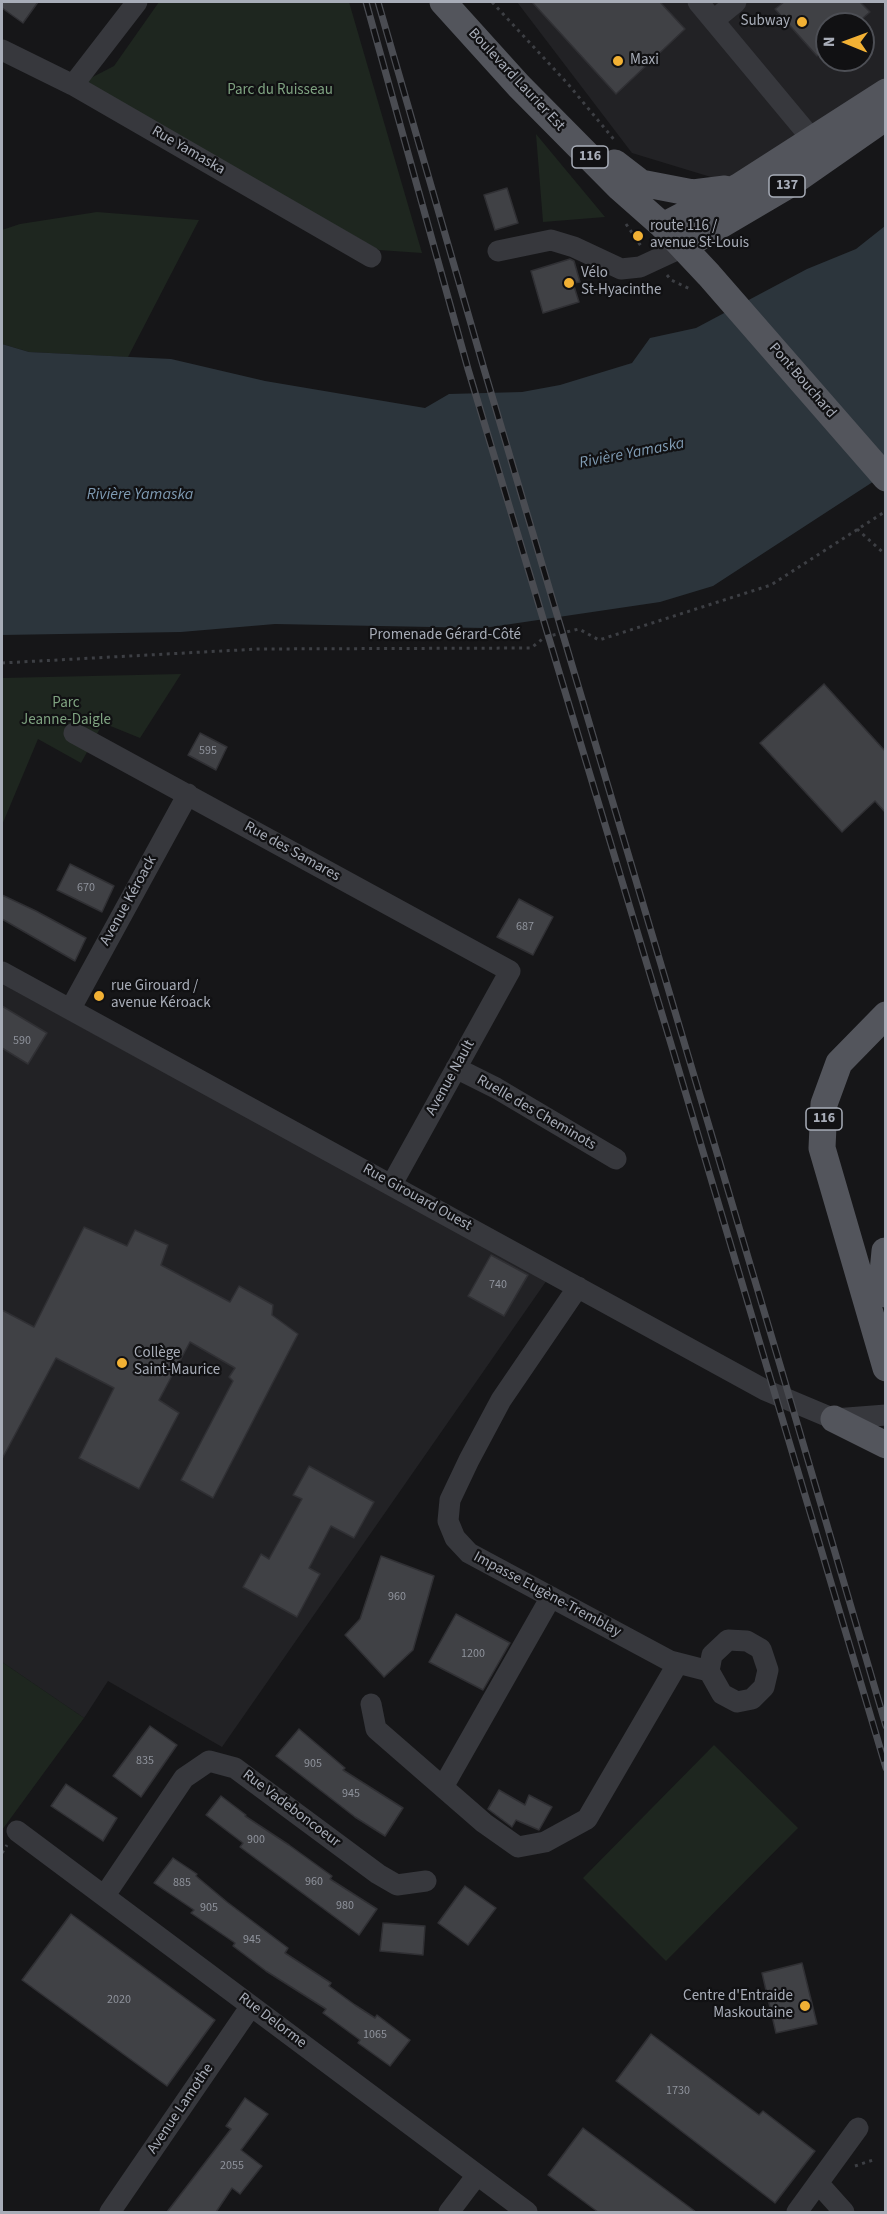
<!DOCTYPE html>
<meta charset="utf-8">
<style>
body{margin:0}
#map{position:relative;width:887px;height:2214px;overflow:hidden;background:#161618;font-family:"Source Sans 3",sans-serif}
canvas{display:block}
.frame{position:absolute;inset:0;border:3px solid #a8adb8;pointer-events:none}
.north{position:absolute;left:815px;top:12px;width:60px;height:60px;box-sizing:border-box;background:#111113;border:2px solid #4d4f55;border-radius:50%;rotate:271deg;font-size:16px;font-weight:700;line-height:24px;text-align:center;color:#a8adb8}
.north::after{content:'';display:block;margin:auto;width:21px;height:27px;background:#f2b134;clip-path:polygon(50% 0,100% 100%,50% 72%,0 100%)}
</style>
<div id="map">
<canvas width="887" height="2214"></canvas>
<div class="frame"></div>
<div class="north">N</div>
</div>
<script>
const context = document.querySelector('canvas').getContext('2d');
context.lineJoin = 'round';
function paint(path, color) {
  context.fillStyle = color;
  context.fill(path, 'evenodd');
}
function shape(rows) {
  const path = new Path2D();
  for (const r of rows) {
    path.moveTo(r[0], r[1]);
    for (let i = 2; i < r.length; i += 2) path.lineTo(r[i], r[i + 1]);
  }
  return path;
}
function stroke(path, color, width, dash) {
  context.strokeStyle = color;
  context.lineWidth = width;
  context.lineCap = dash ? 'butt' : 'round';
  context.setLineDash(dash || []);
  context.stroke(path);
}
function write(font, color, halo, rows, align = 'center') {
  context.font = font + ' "Source Sans 3",sans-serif';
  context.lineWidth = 4.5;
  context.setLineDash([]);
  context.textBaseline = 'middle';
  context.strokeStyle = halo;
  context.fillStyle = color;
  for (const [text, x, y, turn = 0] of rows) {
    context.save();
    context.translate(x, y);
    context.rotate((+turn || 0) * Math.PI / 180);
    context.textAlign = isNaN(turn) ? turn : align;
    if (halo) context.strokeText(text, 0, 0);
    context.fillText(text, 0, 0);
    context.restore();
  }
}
paint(shape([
 [517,2,885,2,885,88,724,181,632,153],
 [827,24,863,24,863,60,827,60],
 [2,984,547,1280,222,1747,108,1681,84,1718,2,1662]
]), '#222225');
paint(shape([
 [159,2,349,2,422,253,379,250,83,82,114,66],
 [536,134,605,217,543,222],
 [97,212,199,220,128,357,29,352,2,344,2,230,20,224],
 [181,674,140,738,103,723,81,763,38,739,2,825,2,678],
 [2,1662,84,1718,2,1830],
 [714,1745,798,1828,666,1961,583,1878]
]), '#1e261f');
paint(shape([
 [885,226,885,474,713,586,660,602,484,628,275,624,181,632,2,635,2,344,29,352,171,359,265,381,425,408,449,394,522,392,560,385,632,363,650,338,696,328,807,269,856,249]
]), '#2c353c');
const building = shape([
 [2,2,38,2,23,23,2,8,2,2],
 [532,2,660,2,685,29,616,94,532,2],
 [784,2,860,2,870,12,856,24,827,24,827,48,817,56,775,9,784,2],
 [507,188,518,223,495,230,484,195,507,188],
 [570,259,574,261,580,282,573,283,579,302,543,313,531,271,570,259],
 [824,684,885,751,885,812,875,801,842,832,760,743,824,684],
 [200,733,227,747,216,770,188,755,200,733],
 [70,864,114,886,102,912,57,890,70,864],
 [2,895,36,911,86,938,75,961,2,919,2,895],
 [519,899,553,917,533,955,497,937,519,899],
 [2,1006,47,1033,28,1064,2,1048,2,1006],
 [84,1227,127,1246,135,1230,168,1245,161,1265,230,1302,239,1286,273,1305,272,1315,298,1334,213,1498,181,1480,233,1381,229,1377,235,1368,190,1342,159,1400,179,1413,139,1489,79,1458,114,1388,56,1358,2,1459,2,1310,34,1327,84,1227],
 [491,1255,528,1275,504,1316,468,1296,491,1255],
 [309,1466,374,1502,354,1538,331,1526,309,1568,320,1574,297,1617,243,1587,261,1554,269,1559,302,1499,293,1495,309,1466],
 [381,1556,434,1576,413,1650,384,1677,345,1635,360,1619,381,1556],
 [456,1614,510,1643,483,1690,429,1662,456,1614],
 [150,1726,177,1745,141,1797,113,1776,150,1726],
 [299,1729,345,1768,343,1770,403,1808,385,1836,355,1817,276,1756,299,1729],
 [66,1784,117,1818,103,1841,51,1806,66,1784],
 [499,1790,525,1805,529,1795,552,1807,539,1830,516,1820,512,1827,488,1809,499,1790],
 [221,1796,246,1815,245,1816,289,1845,332,1876,330,1879,377,1909,359,1935,240,1847,243,1843,206,1815,221,1796],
 [173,1858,197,1874,196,1876,227,1902,288,1948,285,1953,331,1983,329,1986,355,2005,375,2018,377,2015,410,2040,390,2066,358,2043,360,2040,323,2013,326,2009,266,1971,233,1946,235,1943,191,1913,194,1910,154,1883,173,1858],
 [465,1886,496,1908,468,1945,438,1923,465,1886],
 [71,1914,215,2020,167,2086,22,1980,71,1914],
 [383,1923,425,1926,423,1955,380,1951,383,1923],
 [802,1963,817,2024,776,2033,762,1973,802,1963],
 [651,2034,759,2115,763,2111,815,2151,775,2203,616,2081,651,2034],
 [245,2098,268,2114,241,2150,262,2166,240,2194,232,2188,216,2212,167,2212,231,2129,226,2126,245,2098],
 [583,2128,696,2212,598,2212,548,2175,583,2128]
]);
paint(building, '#404145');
stroke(building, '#303034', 1.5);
stroke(shape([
 [492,2,568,84,616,142],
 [626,224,641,246],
 [667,275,671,280,692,290],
 [857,529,886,555],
 [2,663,258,649,531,648,545,637,579,629,599,640,771,585,886,511],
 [2,1853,7,1845],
 [855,2166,876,2159]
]), '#3d3f44', 3, [3, 4.5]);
stroke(shape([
 [698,2,812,139],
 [714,20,736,2],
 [2,50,73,85,371,257],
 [73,85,137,2],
 [498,251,551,240,574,247,621,269,640,267,683,247],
 [74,733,510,971,392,1184],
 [2,972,765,1390,834,1419,886,1415],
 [71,1008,188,794],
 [456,1068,496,1088,616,1159],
 [578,1287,501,1400,469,1460,450,1500,448,1521,455,1538,469,1553,670,1661,709,1671,722,1694,737,1702,752,1699,764,1687,768,1670,761,1649,747,1641,728,1640,712,1655,709,1671],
 [371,1704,376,1729,484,1823,518,1847,545,1842,587,1819,678,1663],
 [443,1787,551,1597],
 [17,1831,527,2212],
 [105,1895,184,1778,209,1761,235,1768,378,1874,397,1885,426,1881],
 [818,2183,844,2212],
 [110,2212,251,2006],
 [449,2212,477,2175],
 [797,2212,858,2128]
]), '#37383d', 21);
stroke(shape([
 [443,2,519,86,620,188,663,226,709,275,886,478],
 [615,163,641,183,693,193,725,189],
 [663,226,738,187,886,92],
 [683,247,790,184,886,117],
 [886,1015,839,1063,824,1104,822,1148,886,1368],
 [885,1251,882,1283,886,1294],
 [834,1419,886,1445]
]), '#53555c', 27);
const rail = shape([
 [366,2,468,369,674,1054,886,1768],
 [378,2,484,369,780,1365,886,1726]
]);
stroke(rail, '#4a4c52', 7);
stroke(rail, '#111113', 4.5, [14]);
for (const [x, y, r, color] of [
 [802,22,6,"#f2b134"],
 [618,61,6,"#f2b134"],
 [638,236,6,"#f2b134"],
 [569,283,6,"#f2b134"],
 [99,996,6,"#f2b134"],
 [122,1363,6,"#f2b134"],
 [805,2006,6,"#f2b134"]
]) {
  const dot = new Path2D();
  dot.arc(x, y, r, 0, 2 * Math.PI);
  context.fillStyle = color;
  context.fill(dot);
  stroke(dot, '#111113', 2);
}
write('12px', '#8e929b', null, [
 ["595",208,751],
 ["670",86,888],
 ["687",525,927],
 ["590",22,1041],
 ["740",498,1285],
 ["960",397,1597],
 ["1200",473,1654],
 ["835",145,1761],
 ["905",313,1764],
 ["945",351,1794],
 ["900",256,1840],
 ["960",314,1882],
 ["885",182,1883],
 ["980",345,1906],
 ["905",209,1908],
 ["945",252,1940],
 ["2020",119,2000],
 ["1065",375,2035],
 ["1730",678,2091],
 ["2055",232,2166]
]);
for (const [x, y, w] of [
 [590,157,36],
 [787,186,36],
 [824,1119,36]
]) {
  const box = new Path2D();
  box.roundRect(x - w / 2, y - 11, w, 22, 4.5);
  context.fillStyle = '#111113';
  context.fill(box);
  stroke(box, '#a8adb8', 1.5);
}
write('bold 14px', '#a8adb8', null, [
 ["116",590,157],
 ["137",787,186],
 ["116",824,1119]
]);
write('15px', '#a8adb8', '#111113', [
 ["Subway",790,22,"right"],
 ["Maxi",630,61],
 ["route 116 /",650,227],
 ["avenue St-Louis",650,244],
 ["Vélo",581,274],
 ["St-Hyacinthe",581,291],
 ["rue Girouard /",111,987],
 ["avenue Kéroack",111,1004],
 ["Collège",134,1354],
 ["Saint-Maurice",134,1371],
 ["Centre d'Entraide",793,1997,"right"],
 ["Maskoutaine",793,2014,"right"]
], 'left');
write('15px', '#a8adb8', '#111113', [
 ["Boulevard Laurier Est",516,80,47],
 ["Rue Yamaska",188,151,30],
 ["Pont Bouchard",802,381,49],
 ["Promenade Gérard-Côté",445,636],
 ["Rue des Samares",292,852,29],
 ["Avenue Kéroack",129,901,-61],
 ["Avenue Nault",451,1078,-61],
 ["Ruelle des Cheminots",536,1113,30],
 ["Rue Girouard Ouest",417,1198,29],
 ["Impasse Eugène-Tremblay",547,1595,28],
 ["Rue Vadeboncoeur",291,1809,37],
 ["Rue Delorme",272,2021,37],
 ["Avenue Lamothe",181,2109,-56]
]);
write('15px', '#7fa381', '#111113', [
 ["Parc du Ruisseau",280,91],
 ["Parc",66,704],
 ["Jeanne-Daigle",66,721]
]);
write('italic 16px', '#7f9bb3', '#111113', [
 ["Rivière Yamaska",632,454,-11],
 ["Rivière Yamaska",140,495]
]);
</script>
